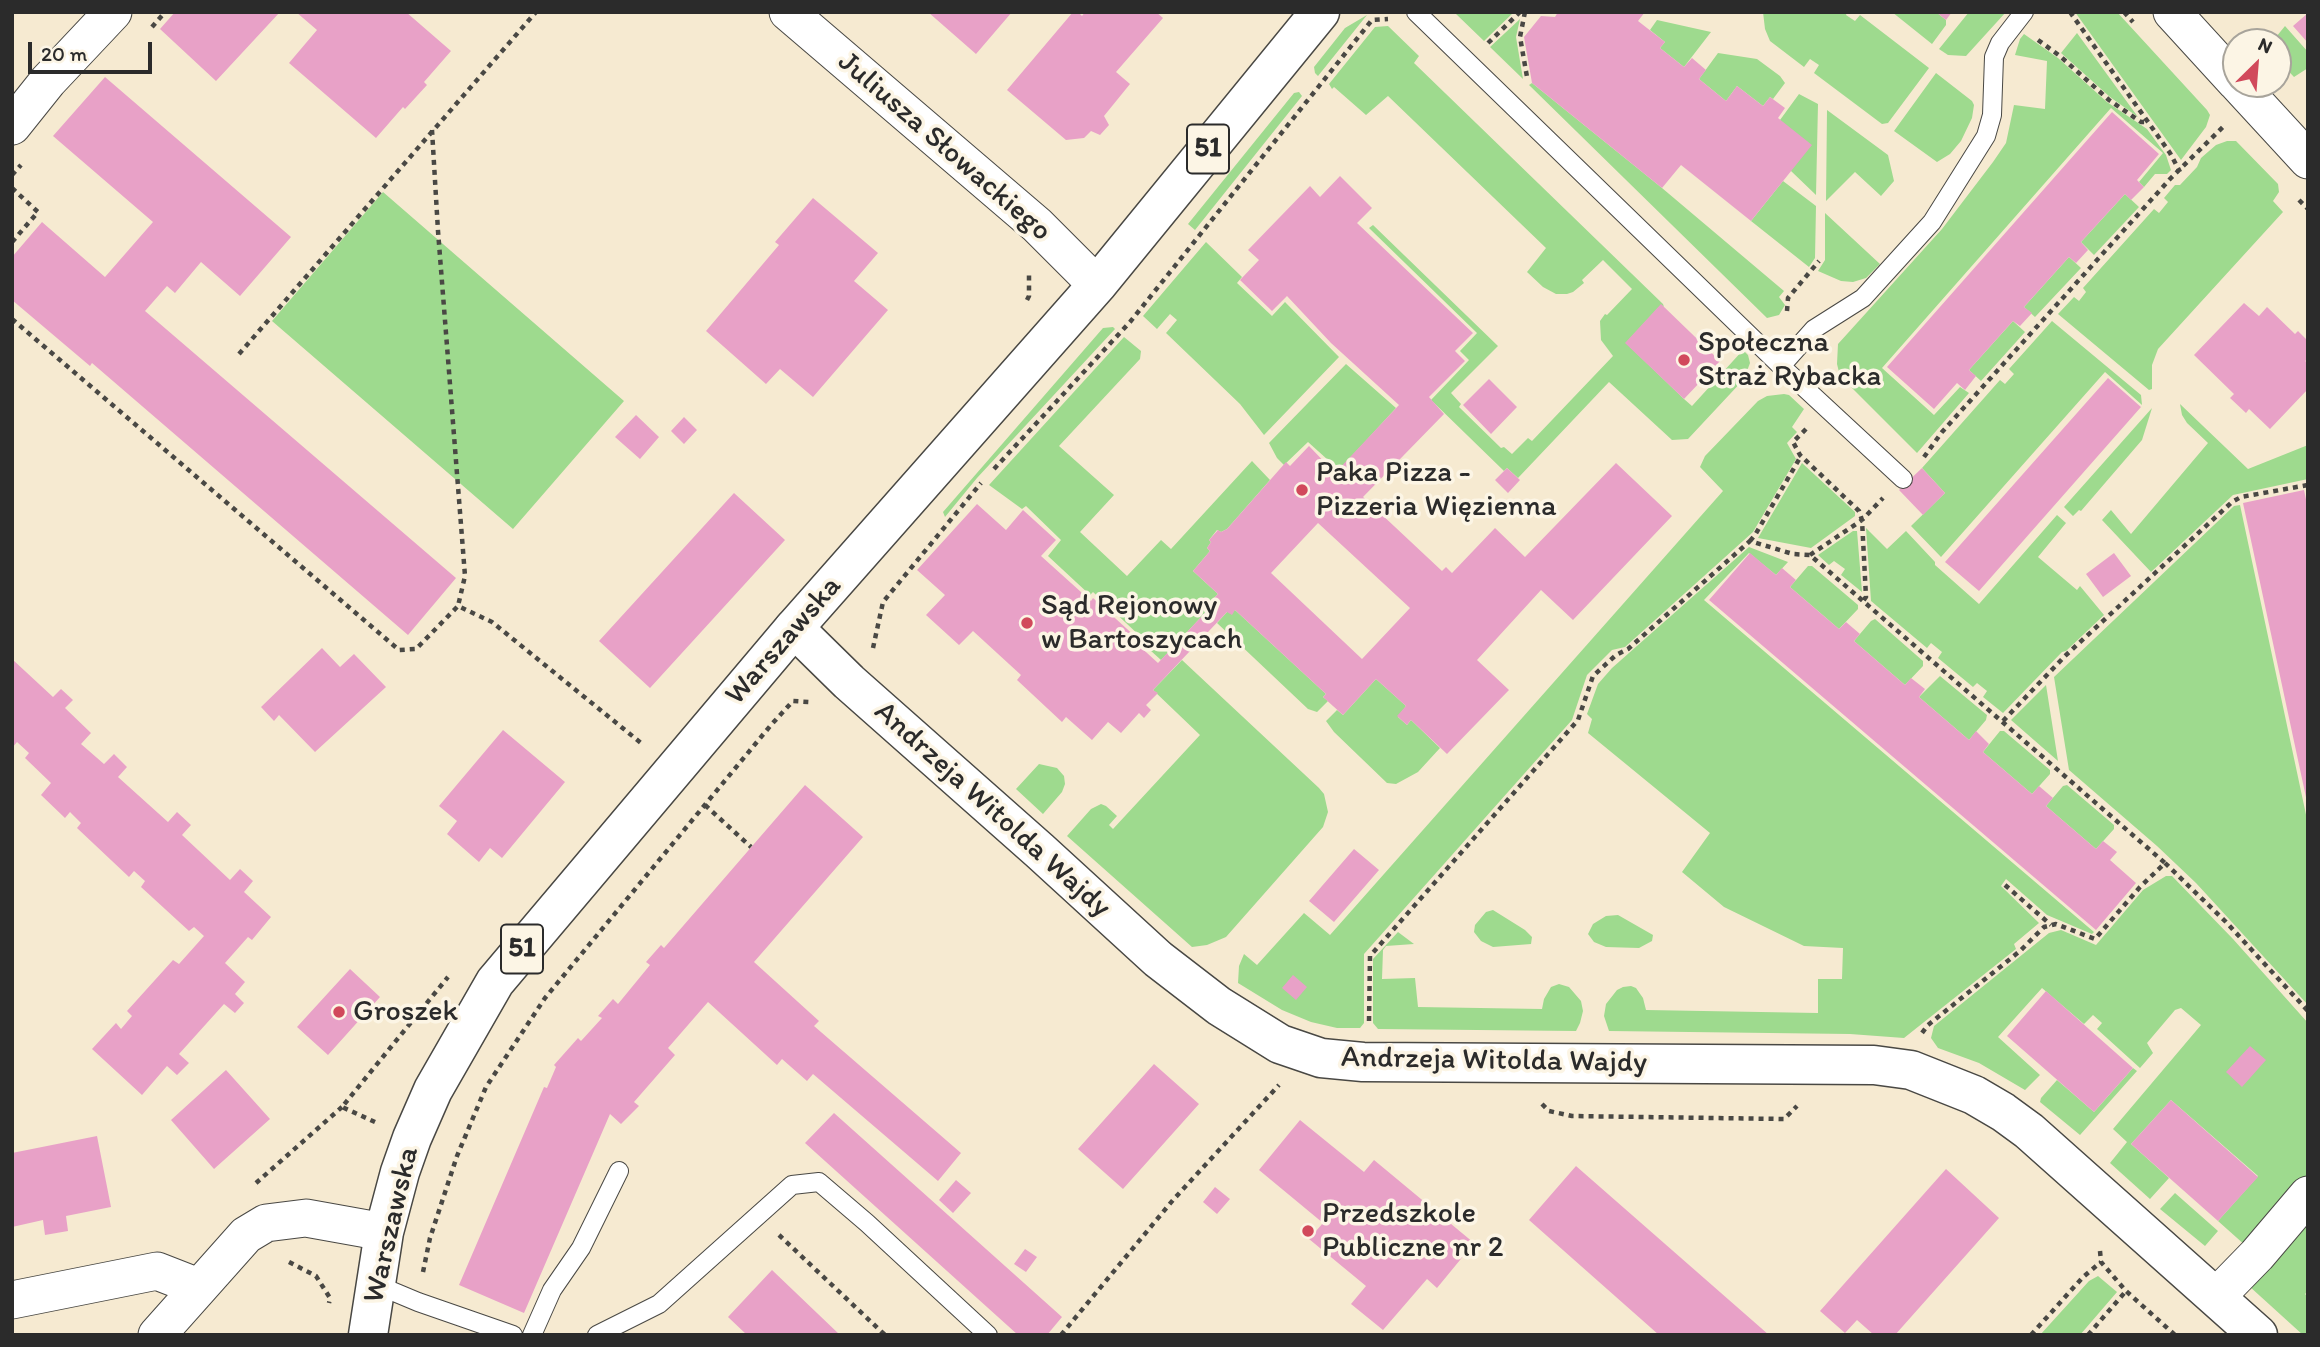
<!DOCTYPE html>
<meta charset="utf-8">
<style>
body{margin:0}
#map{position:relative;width:2320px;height:1347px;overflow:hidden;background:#f6ead1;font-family:Itim,sans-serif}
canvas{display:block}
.frame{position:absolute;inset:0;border:14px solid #2b2b2b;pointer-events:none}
.north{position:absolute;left:2222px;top:28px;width:70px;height:70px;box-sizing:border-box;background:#fcf5e5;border:2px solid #a8a49b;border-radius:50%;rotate:25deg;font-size:19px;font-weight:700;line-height:28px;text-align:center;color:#2b2b2b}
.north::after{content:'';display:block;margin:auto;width:24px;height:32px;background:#d1495b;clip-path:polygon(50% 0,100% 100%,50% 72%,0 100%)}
.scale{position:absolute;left:28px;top:42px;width:124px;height:32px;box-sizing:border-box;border:4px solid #2b2b2b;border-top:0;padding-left:9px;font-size:21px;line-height:24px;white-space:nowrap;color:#2b2b2b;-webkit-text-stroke:5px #fcf5e5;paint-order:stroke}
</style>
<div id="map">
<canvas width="2320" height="1347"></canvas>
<div class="frame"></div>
<div class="north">N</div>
<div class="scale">20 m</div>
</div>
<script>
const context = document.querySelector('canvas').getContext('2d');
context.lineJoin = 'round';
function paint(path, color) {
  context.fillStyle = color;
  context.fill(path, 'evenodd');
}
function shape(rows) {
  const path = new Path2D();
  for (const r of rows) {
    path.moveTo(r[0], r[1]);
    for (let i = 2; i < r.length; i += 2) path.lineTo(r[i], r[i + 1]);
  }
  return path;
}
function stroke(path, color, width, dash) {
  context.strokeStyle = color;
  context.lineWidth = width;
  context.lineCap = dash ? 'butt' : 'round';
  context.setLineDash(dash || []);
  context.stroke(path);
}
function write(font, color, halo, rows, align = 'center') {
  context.font = font + ' Itim,sans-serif';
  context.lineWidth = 7;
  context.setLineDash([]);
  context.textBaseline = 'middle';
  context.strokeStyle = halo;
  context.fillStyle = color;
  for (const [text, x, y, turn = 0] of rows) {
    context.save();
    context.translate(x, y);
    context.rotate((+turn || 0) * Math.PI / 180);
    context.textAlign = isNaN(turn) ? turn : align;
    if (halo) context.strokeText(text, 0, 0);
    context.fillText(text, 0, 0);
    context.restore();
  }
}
paint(shape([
 [1457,12,1514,12,1484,41,1456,14],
 [1763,12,1847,12,1846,15,1855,21,1860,15,1929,68,1888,123,1882,124,1814,73,1819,65,1810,59,1804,67,1770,41,1765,29],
 [1892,12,1936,12,1946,20,1946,25,1932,44],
 [1969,12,2006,12,1966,56,1948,55,1939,49],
 [2075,12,2117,12,2207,110,2210,115,2206,127,2181,160],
 [1367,15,1318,76,1315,73,1314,67,1345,28],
 [1520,19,1516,37,1523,79,1490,47],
 [1657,20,1711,32,1684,67,1660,48,1665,42,1650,30],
 [1388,26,1419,56,1414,63,1663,304,1664,307,1661,305,1626,343,1684,399,1692,406,1743,350,1748,355,1750,363,1744,379,1688,439,1672,440,1609,382,1518,478,1507,468,1504,471,1431,400,1469,360,1460,351,1477,333,1369,228,1373,225,1498,346,1451,393,1461,404,1459,407,1501,448,1504,447,1512,454,1528,438,1532,441,1613,356,1601,340,1600,321,1605,314,1607,315,1632,289,1603,260,1582,280,1584,283,1573,292,1567,294,1556,294,1543,287,1527,272,1546,248,1388,96,1366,115,1334,87,1332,89,1329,84,1375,27],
 [2285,26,2308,52,2308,68,2294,77,2278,60,2278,42,2272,42],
 [2077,33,2138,117,2110,97,2061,53],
 [2024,34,2058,58,2107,102,2147,129,2166,155,2171,170,2167,174,2155,174,2144,187,2139,182,2163,153,2111,108,1882,368,1934,415,1960,387,1969,393,1917,453,1840,376,1837,364,1838,344,1942,229,1993,162,2006,143,2014,105,2045,109,2047,61,2015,55,2020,39],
 [1718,53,1757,59,1780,76,1785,83,1773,99,1770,97,1763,106,1737,86,1726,101,1699,79],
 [1936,73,1972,101,1974,105,1972,118,1961,141,1950,154,1937,162,1894,131],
 [1532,83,1662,188,1784,291,1779,297,1785,305,1779,315,1767,318,1529,85],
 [1299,92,1302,96,1195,230,1188,224,1294,93],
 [1799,94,1818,104,1816,195,1791,171,1780,120],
 [1827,110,1888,155,1894,181,1881,196,1855,172,1826,201],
 [2227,141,2236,141,2278,184,2279,192,2273,201,2283,212,2158,349,2152,365,2152,389,2149,390,2058,314,2074,297,2079,301,2086,292,2083,288,2154,209,2159,213,2168,202,2164,198,2175,185,2180,185,2197,167,2201,158,2216,145],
 [1783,181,1816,206,1815,258,1809,267,1751,221],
 [383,192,624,401,513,529,272,321],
 [2125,194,2139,207,2094,255,2081,242],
 [1825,213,1880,264,1866,278,1853,282,1841,281,1818,271,1825,260],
 [1206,242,1242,277,1237,283,1272,316,1285,302,1339,357,1264,435,1240,404,1166,333,1177,320,1170,314,1157,329,1143,316],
 [2069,257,2081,268,2035,317,2024,307],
 [2013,321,2025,332,1981,381,1969,370],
 [2052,321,2141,395,2142,405,2105,372,1941,557,1911,526,1945,493,1922,468,2000,380,2005,384,2014,374,2009,369],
 [1113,327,1115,329,977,478,945,517,943,512,1103,328],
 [1124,337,1141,351,1140,359,1059,446,1114,495,1080,532,1127,576,1161,540,1171,549,1252,461,1270,480,1227,529,1221,532,1217,530,1209,540,1211,542,1207,548,1210,551,1193,571,1218,594,1214,598,1217,600,1161,660,1140,641,1142,638,1093,592,1090,595,1048,556,1061,540,1026,506,1022,509,989,485],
 [1346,364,1396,408,1340,469,1338,469,1308,442,1284,465,1277,458,1269,443],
 [1784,394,1789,395,1804,409,1792,427,1797,432,1787,443,1796,459,1753,532,1625,647,1612,650,1587,675,1572,720,1364,954,1364,1023,1360,1028,1337,1028,1311,1022,1282,1010,1238,983,1239,966,1244,954,1257,965,1304,913,1330,935,1723,491,1700,467,1705,456,1758,401,1767,396],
 [2180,404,2248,469,2308,445,2308,479,2233,495,2151,572,2102,520,2111,510,2131,534,2208,443,2187,423,2182,415],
 [2152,408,2142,440,2081,511,2079,510,2073,516,2064,507],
 [1802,463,1855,512,1855,516,1811,548,1758,538],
 [2240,505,2308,824,2308,1005,2196,883,2157,846,2069,770,2054,677,2234,506],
 [2057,515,2066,523,2038,557,2077,590,2080,586,2104,615,2066,651,2062,652,2003,713,1983,697,1987,691,1977,683,1973,687,1938,658,1942,652,1931,643,1927,648,1871,601,1866,528,1887,549,1906,531,1935,562,1935,565,1979,604],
 [1853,531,1857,531,1862,592,1841,575,1845,569,1834,561,1829,565,1818,555],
 [1749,547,1788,562,1776,575,1749,553,1704,600,2094,932,2092,934,2047,915,2006,879,2001,886,2039,923,2014,944,2016,949,1904,1038,1850,1034,1609,1031,1604,1016,1606,1004,1617,990,1623,987,1631,986,1636,988,1643,998,1646,1010,1818,1013,1818,979,1842,979,1843,948,1804,946,1724,907,1682,872,1710,833,1588,733,1592,719,1587,714,1598,684,1612,668],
 [1808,566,1812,566,1858,605,1858,609,1839,629,1790,587],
 [1235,610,1326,694,1323,697,1328,701,1317,712,1308,709,1217,623,1227,612],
 [1875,619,1923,661,1923,666,1905,685,1854,641,1871,621],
 [1182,660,1319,788,1324,794,1328,812,1323,827,1226,937,1207,945,1192,947,1067,836,1091,809,1101,804,1106,806,1117,816,1109,825,1113,829,1200,735,1153,690],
 [1940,676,1987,715,1986,720,1969,740,1919,697],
 [1376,679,1406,706,1398,717,1407,725,1411,720,1440,748,1418,772,1396,784,1387,783,1334,732,1326,721,1337,710,1343,715],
 [2046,685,2058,761,2011,720],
 [2000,731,2004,731,2050,770,2050,774,2032,794,1983,752],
 [1039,764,1057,768,1064,776,1065,784,1062,792,1043,814,1016,789],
 [2067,785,2114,825,2114,829,2096,849,2046,806,2063,786],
 [2166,876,2172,876,2233,939,2308,1023,2308,1174,2246,1246,2218,1221,2258,1176,2171,1100,2131,1144,2169,1178,2150,1199,2110,1163,2127,1142,2113,1129,2201,1025,2181,1008,2175,1010,2147,1043,2153,1053,2140,1068,2097,1029,2102,1023,2093,1015,2084,1024,2042,988,1998,1037,2040,1075,2025,1090,1979,1063,1938,1048,1931,1038,1934,1026,2049,933,2061,930,2096,945,2143,890],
 [1493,910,1525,930,1532,937,1531,944,1493,947,1481,941,1474,932,1475,925,1486,912],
 [1618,915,1653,935,1652,941,1639,948,1606,947,1594,942,1588,934,1593,924,1606,916],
 [1398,932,1414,944,1386,946,1383,950,1382,979,1415,978,1418,1007,1542,1009,1544,999,1551,987,1559,984,1569,987,1581,1001,1583,1011,1580,1023,1576,1031,1378,1029,1373,1023,1373,959],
 [2133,1068,2137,1071,2080,1135,2040,1102,2041,1098,2057,1080,2094,1112],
 [2175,1193,2218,1231,2205,1246,2160,1209],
 [2308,1217,2308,1291,2305,1294,2308,1297,2308,1335,2303,1335,2249,1286],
 [2098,1276,2117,1292,2080,1335,2040,1335,2089,1281]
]), '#9eda8e');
paint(shape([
 [175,12,280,12,216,81,160,29],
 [296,12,406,12,451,51,424,82,427,85,405,109,403,107,376,138,289,63,317,30],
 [928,12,1012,12,976,54],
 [1073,12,1078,12,1082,16,1085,12,1156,12,1163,18,1116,72,1130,84,1104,116,1109,125,1100,135,1091,131,1084,138,1066,140,1007,90],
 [1558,12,1645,12,1638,21,1665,42,1660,48,1684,67,1692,58,1706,70,1699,79,1726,101,1737,86,1763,106,1770,97,1785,108,1778,118,1812,145,1751,221,1681,165,1662,188,1532,83,1524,37,1541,16,1555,17],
 [1936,12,1952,12,1946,20],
 [2308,13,2308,43,2293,26],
 [105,77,291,237,240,296,201,262,175,293,167,286,145,311,456,578,408,635,92,363,90,366,12,300,12,257,42,222,105,277,153,222,53,136],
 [2112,112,2159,154,2137,180,2144,187,2131,200,2125,194,2081,242,2088,250,2076,263,2069,257,2024,307,2032,313,2020,326,2013,321,1969,370,1976,376,1965,390,1957,383,1934,409,1887,367],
 [1340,176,1372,208,1357,223,1473,333,1455,351,1465,361,1429,397,1444,414,1363,497,1442,571,1446,567,1452,573,1495,528,1525,557,1616,463,1672,516,1573,620,1541,590,1477,660,1509,690,1447,754,1411,720,1407,725,1397,716,1406,706,1376,679,1343,715,1323,697,1326,694,1235,610,1232,615,1227,612,1153,690,1158,693,1146,705,1151,710,1144,718,1139,713,1121,733,1108,722,1092,740,1066,717,1062,722,1017,680,1021,675,973,631,959,645,926,615,945,595,917,570,977,504,1006,530,1023,510,1056,540,1041,556,1091,601,1093,598,1138,639,1135,642,1158,663,1217,600,1214,598,1218,594,1193,571,1210,551,1207,548,1211,542,1209,540,1218,530,1221,532,1227,529,1286,462,1290,466,1309,446,1335,473,1399,405,1331,343,1287,296,1272,311,1240,280,1259,260,1248,250,1310,186,1320,197],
 [1318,523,1410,608,1362,659,1271,573],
 [813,198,878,253,854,281,888,310,813,397,780,369,766,384,706,331,779,245,775,242],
 [2244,303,2259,316,2267,307,2295,334,2298,331,2308,341,2308,359,2305,361,2308,363,2308,389,2270,429,2249,409,2246,413,2230,398,2234,394,2194,355],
 [1661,304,1720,361,1684,399,1625,343],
 [2108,378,2141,407,1979,591,1945,562],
 [1489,379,1517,407,1491,434,1463,405],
 [636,415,659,437,640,459,615,437],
 [684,417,697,430,684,444,671,431],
 [1507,468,1520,480,1508,493,1495,480],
 [1922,468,1945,493,1923,515,1899,490],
 [2304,490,2308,509,2307,802,2243,503],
 [734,493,785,540,650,688,599,641],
 [1750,553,1776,575,1782,568,1796,580,1790,587,1839,629,1846,622,1860,634,1854,641,1905,685,1911,678,1925,689,1919,697,1969,740,1976,731,1989,744,1983,752,2032,794,2039,786,2053,798,2046,806,2096,849,2103,841,2117,852,2110,860,2136,883,2096,930,1709,600],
 [2114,553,2131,576,2103,597,2086,574],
 [322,648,340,667,354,654,386,687,315,752,279,715,274,721,261,707],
 [12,659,53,697,61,689,73,700,65,708,91,733,81,744,104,764,114,754,127,767,118,777,168,822,177,812,191,825,182,835,230,880,240,869,253,881,244,892,271,917,252,940,248,937,225,963,245,982,235,994,244,1003,235,1013,224,1004,179,1054,189,1063,177,1075,167,1066,142,1095,92,1049,116,1023,121,1029,132,1016,127,1011,173,960,179,964,204,936,194,927,189,931,141,887,145,881,134,871,129,877,77,828,81,823,70,812,65,818,41,795,51,783,25,758,29,753,17,742,12,748],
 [503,730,565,782,502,858,490,848,479,862,447,834,457,821,439,806],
 [805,785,863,837,754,962,819,1021,814,1026,961,1153,938,1181,813,1074,807,1081,782,1059,777,1065,708,1002,668,1048,675,1055,634,1102,639,1106,621,1124,610,1114,524,1313,459,1285,544,1087,547,1088,556,1067,554,1065,578,1038,581,1041,602,1018,598,1016,613,999,618,1004,650,965,646,962,661,945,664,948],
 [1354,849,1379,870,1334,922,1309,901],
 [350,969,380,997,328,1055,297,1027],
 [1293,975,1307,987,1296,1000,1282,988],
 [2046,991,2133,1068,2094,1112,2007,1036],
 [2250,1046,2266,1060,2242,1087,2226,1072],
 [1154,1064,1199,1104,1123,1189,1078,1149],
 [226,1070,270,1119,214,1169,171,1120],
 [2171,1100,2258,1177,2218,1221,2131,1144],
 [834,1113,1062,1317,1047,1335,1018,1335,805,1143],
 [1300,1120,1364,1172,1374,1160,1474,1243,1437,1288,1427,1279,1383,1330,1351,1304,1366,1286,1309,1239,1323,1223,1259,1170],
 [97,1136,111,1207,66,1216,68,1231,45,1235,43,1220,12,1227,12,1153],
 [1576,1166,1769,1335,1659,1335,1529,1220],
 [1946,1169,1999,1218,1895,1335,1874,1335,1857,1320,1845,1333,1820,1311],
 [956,1180,971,1193,953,1213,939,1200],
 [1215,1187,1230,1199,1217,1214,1203,1202],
 [1025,1249,1037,1257,1026,1272,1014,1264],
 [772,1270,840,1335,747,1335,728,1317]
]), '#e8a1c7');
const service = shape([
 [1416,12,1781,366,1903,479],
 [1781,366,1814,329,1863,298,1932,222,1986,136,1992,115,1994,57,2000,43,2024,12],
 [375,1284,418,1302,513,1335],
 [532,1335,552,1290,581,1248,619,1171],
 [597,1335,659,1304,792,1185,819,1182,867,1223,988,1335]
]);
const minor = shape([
 [788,12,1037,225,1097,285],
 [2172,12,2236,82],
 [2238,84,2308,160],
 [12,126,48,81,113,12],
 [2216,1297,2257,1255,2308,1195],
 [12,1300,157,1271,198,1287],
 [157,1335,246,1235,266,1223,306,1218,384,1232]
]);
const tertiary = shape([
 [794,628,849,682,1040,851,1158,959,1219,1006,1280,1044,1321,1058,1363,1062,1874,1065,1911,1070,1974,1095,2003,1112,2029,1131,2258,1335]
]);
const primary = shape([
 [368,1335,384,1232,400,1172,412,1138,433,1090,495,982,794,628,1097,285,1320,12]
]);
stroke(service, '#494844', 20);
stroke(minor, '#494844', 39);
stroke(tertiary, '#494844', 41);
stroke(primary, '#494844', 41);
stroke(shape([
 [1525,12,1520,37,1527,77],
 [2070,12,2170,153,2180,172],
 [2124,12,2133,22],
 [152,27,165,12],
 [2038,40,2060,56,2109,100,2141,122,2147,122],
 [1488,43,1520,12],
 [432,130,438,231,465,576,458,606],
 [12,175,21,165],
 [12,188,38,212,12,242],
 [2299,200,2308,209],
 [1027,300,1029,296,1029,274],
 [1787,311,1788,298,1819,261],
 [12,319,399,650,416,649,458,606,492,622,641,743],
 [239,354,536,12],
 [1806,429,1793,442,1800,455,1859,511,1862,520,1866,597,1863,601],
 [1924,457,1942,432,2170,179,2223,127],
 [994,469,1130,322,1372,20,1388,19],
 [1750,541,1755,535,1801,456],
 [1810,555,1862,520,1883,498],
 [873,648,883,602,981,483],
 [2003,721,2065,656,2232,502,2241,497,2308,485],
 [705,805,751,847],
 [2165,863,2226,922,2308,1011],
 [2005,885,2051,925],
 [1369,1021,1370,956,1578,720,1593,676,1616,655,1628,649,1750,541,1793,554,1810,555,2165,863,2140,887,2095,939,2056,924,2044,927,2020,951,1928,1025,1922,1033],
 [1542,1104,1549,1111,1572,1116,1784,1119,1797,1106],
 [375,1122,342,1107,448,977],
 [256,1183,342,1107],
 [779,1235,885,1335],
 [2100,1251,2101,1262,2126,1291,2175,1335],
 [289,1262,316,1276,330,1298,329,1303],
 [423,1272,430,1238,457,1156,486,1087,545,998,771,725,793,701,809,702],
 [1061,1335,1173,1200,1279,1085],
 [2031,1335,2083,1277,2101,1262],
 [2088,1335,2126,1291]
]), '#494844', 4.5, [5, 5]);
stroke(service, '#fff', 18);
stroke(minor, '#fff', 37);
stroke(tertiary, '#fff', 38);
stroke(primary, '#fff', 38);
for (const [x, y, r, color] of [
 [1684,360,7,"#d1495b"],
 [1302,490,7,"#d1495b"],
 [1027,623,7,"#d1495b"],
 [339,1012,7,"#d1495b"],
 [1308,1231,7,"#d1495b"]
]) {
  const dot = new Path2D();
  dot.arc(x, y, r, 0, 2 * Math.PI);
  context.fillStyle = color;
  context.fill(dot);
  stroke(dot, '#fcf5e5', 2.5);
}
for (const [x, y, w] of [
 [1208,149,42],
 [522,949,42]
]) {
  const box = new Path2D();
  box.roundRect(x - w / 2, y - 24.5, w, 49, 5);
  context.fillStyle = '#fcf5e5';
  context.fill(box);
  stroke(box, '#2b2b2b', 2);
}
write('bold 28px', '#2b2b2b', null, [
 ["51",1208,149],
 ["51",522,949]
]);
write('30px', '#2b2b2b', '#fcf5e5', [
 ["Juliusza Słowackiego",944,147,41],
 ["Warszawska",784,641,-49],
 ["Andrzeja Witolda Wajdy",992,810,42],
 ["Andrzeja Witolda Wajdy",1494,1061,1],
 ["Warszawska",392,1225,-77]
]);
write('30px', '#2b2b2b', '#fcf5e5', [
 ["Społeczna",1698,343],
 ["Straż Rybacka",1698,377],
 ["Paka Pizza -",1316,473],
 ["Pizzeria Więzienna",1316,507],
 ["Sąd Rejonowy",1041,606],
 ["w Bartoszycach",1041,640],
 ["Groszek",353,1012],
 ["Przedszkole",1322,1214],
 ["Publiczne nr 2",1322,1248]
], 'left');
</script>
